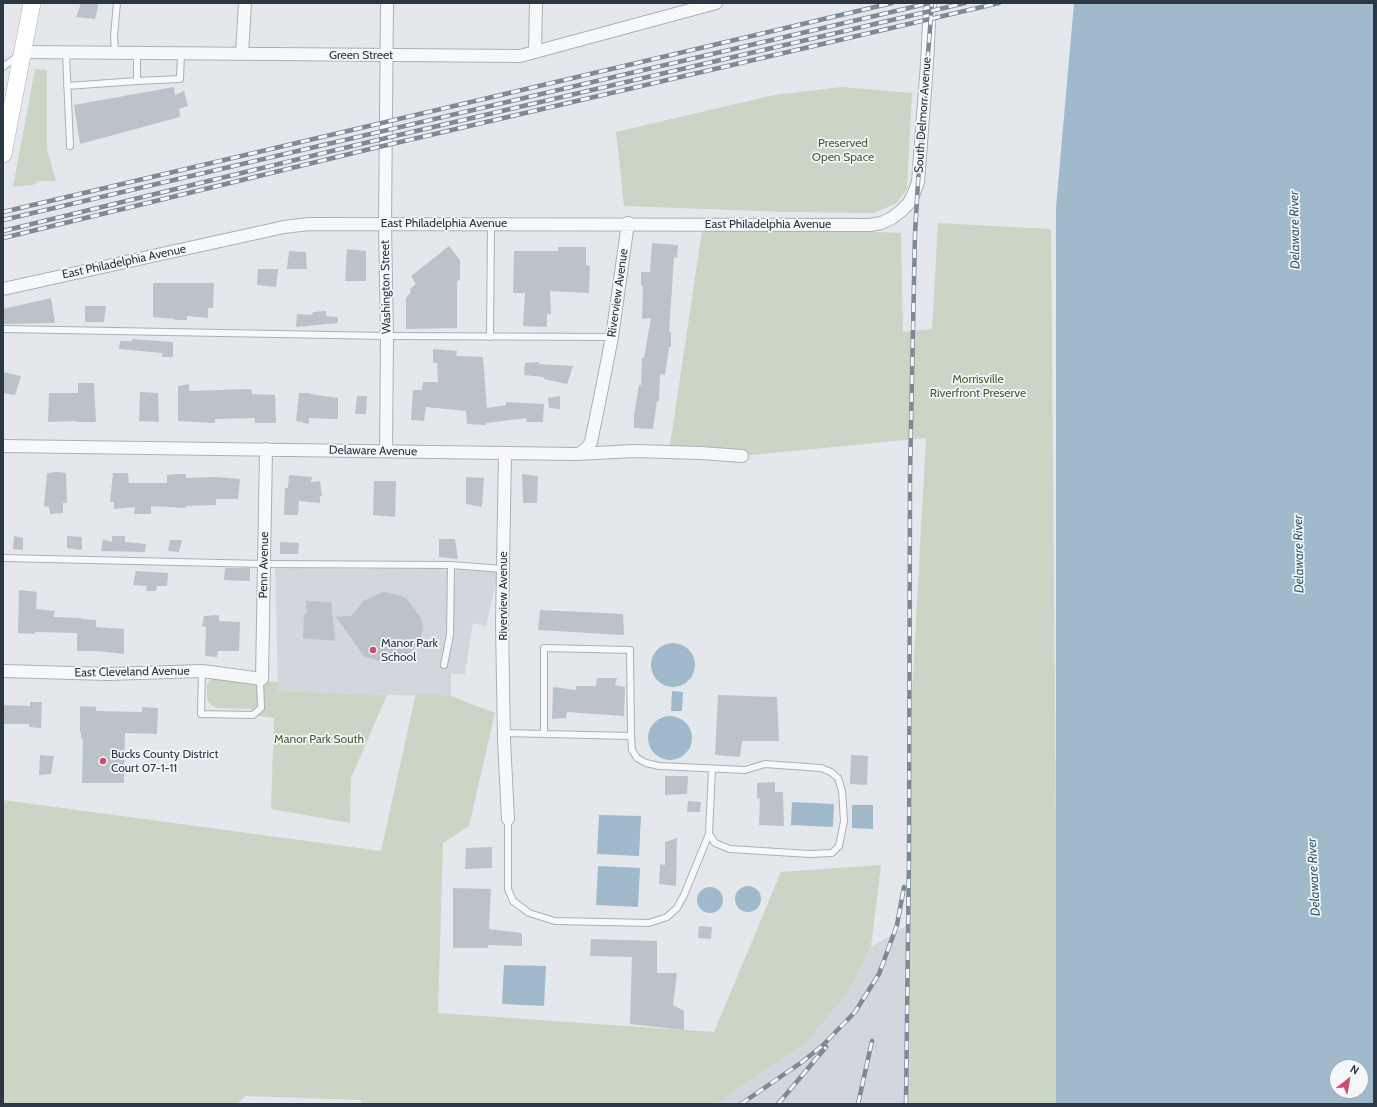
<!DOCTYPE html>
<style>
body{margin:0}
#map{position:relative;width:1377px;height:1107px;overflow:hidden;background:#e4e8ec;font-family:Cabin,sans-serif}
canvas{display:block}
.frame{position:absolute;inset:0;border:4px solid #2b3844;pointer-events:none}
.north{position:absolute;left:1329px;top:1059px;width:40px;height:40px;box-sizing:border-box;background:#f4f7f9;border:1px solid #a4abb1;border-radius:50%;rotate:31deg;font-size:11px;font-weight:700;line-height:16px;text-align:center;color:#2b3844}
.north::after{content:'';display:block;margin:auto;width:14px;height:18px;background:#ce4c70;clip-path:polygon(50% 0,100% 100%,50% 72%,0 100%)}
</style>
<div id="map">
<canvas width="1377" height="1107"></canvas>
<div class="frame"></div>
<div class="north">N</div>
</div>
<script>
const context = document.querySelector('canvas').getContext('2d');
context.lineJoin = 'round';
function paint(path, color) {
  context.fillStyle = color;
  context.fill(path, 'evenodd');
}
function shape(rows) {
  const path = new Path2D();
  for (const r of rows) {
    if (r.length === 3) {
      path.moveTo(r[0] + r[2], r[1]);
      path.arc(r[0], r[1], r[2], 0, 2 * Math.PI);
      continue;
    }
    path.moveTo(r[0], r[1]);
    for (let i = 2; i < r.length; i += 2) path.lineTo(r[i], r[i + 1]);
  }
  return path;
}
function stroke(path, color, width, dash) {
  context.strokeStyle = color;
  context.lineWidth = width;
  context.lineCap = dash ? 'butt' : 'round';
  context.setLineDash(dash || []);
  context.stroke(path);
}
function write(font, color, halo, rows, align = 'center') {
  context.font = font + ' Cabin,sans-serif';
  context.lineWidth = 3.5;
  context.setLineDash([]);
  context.textBaseline = 'middle';
  context.strokeStyle = halo;
  context.fillStyle = color;
  for (const [text, x, y, turn = 0] of rows) {
    context.save();
    context.translate(x, y);
    context.rotate((+turn || 0) * Math.PI / 180);
    context.textAlign = isNaN(turn) ? turn : align;
    if (halo) context.strokeText(text, 0, 0);
    context.fillText(text, 0, 0);
    context.restore();
  }
}
paint(shape([
 [275,567,355,569,437,569,498,572,486,626,473,623,465,674,451,674,451,696,387,695,278,691],
 [910,924,909,1104,717,1104,774,1064,839,1003,871,947]
]), '#d2d7de');
paint(shape([
 [35,69,47,70,47,149,56,181,39,181,33,185,13,187],
 [842,87,912,93,907,189,897,203,874,213,786,212,624,206,616,132,774,95],
 [938,223,1051,229,1056,825,1056,1104,909,1104,912,694,926,438,742,456,669,452,703,224,901,233,903,332,932,329],
 [216,679,278,682,278,691,387,695,351,778,350,823,271,809,274,718,253,715,251,709,217,708,211,705,207,699,207,685,210,680],
 [416,693,451,696,495,713,469,826,443,843,438,1013,714,1032,781,872,881,865,871,947,848,992,806,1042,717,1104,361,1104,361,1100,245,1096,237,1104,3,1104,3,800,381,851]
]), '#cbd5c5');
paint(shape([
 [1074,3,1374,3,1374,1104,1056,1104,1056,207],
 [1337,1067,1361,1067,1361,1091,1337,1091],
 [673,665,22],
 [672,691,683,692,682,711,671,711],
 [670,738,22],
 [792,802,834,804,833,827,791,825],
 [852,805,873,805,873,829,852,828],
 [599,815,641,816,639,856,597,854],
 [598,866,640,868,638,907,596,905],
 [748,899,13],
 [710,900,13],
 [504,965,546,966,544,1006,502,1004]
]), '#a0bacb');
paint(shape([
 [81,3,99,3,95,19,76,17],
 [174,87,175,95,184,91,188,106,179,109,180,117,80,144,74,105],
 [652,243,678,245,677,258,674,257,671,303,669,332,671,332,671,347,669,347,665,375,660,374,659,401,657,401,653,429,634,428,634,415,639,385,641,385,642,358,644,358,651,318,642,319,643,286,641,285,641,272,650,272],
 [449,246,460,260,460,279,457,282,457,328,406,329,406,298,411,292,410,289,416,284,411,276],
 [558,247,586,247,586,265,590,266,589,293,550,291,551,314,547,314,547,327,523,326,525,293,513,293,514,251,558,251],
 [347,249,366,251,366,281,345,281],
 [289,251,306,252,307,269,287,269],
 [258,269,278,269,276,287,257,285],
 [153,283,214,283,213,308,208,308,208,318,187,316,187,320,175,320,175,319,153,317],
 [51,298,55,323,3,324,3,309],
 [85,306,106,306,104,322,85,322],
 [326,311,326,316,338,317,338,323,296,327,297,314,312,315,313,312],
 [132,339,173,342,173,357,162,357,162,353,119,349,120,341,132,341],
 [433,349,457,351,456,356,483,357,487,408,506,405,506,402,544,404,543,422,526,422,527,418,486,423,486,425,467,424,466,411,426,407,424,421,411,420,413,390,422,390,423,382,438,382,437,363,433,363],
 [539,362,539,364,573,366,567,384,544,379,544,377,524,375,525,363],
 [3,372,21,376,15,395,3,393],
 [78,383,94,383,96,422,76,422,76,421,48,422,49,393,78,393],
 [189,384,189,391,251,389,252,394,275,395,276,423,255,423,255,418,215,419,215,423,178,421,178,386],
 [140,392,158,393,159,422,139,421],
 [299,393,310,393,310,394,338,398,338,419,309,418,309,424,296,421],
 [357,396,367,396,366,414,355,414],
 [560,396,560,409,549,408,548,398],
 [57,472,66,473,67,503,63,503,63,513,50,514,49,507,44,506,47,473],
 [113,473,128,473,129,483,167,483,167,475,177,474,186,474,186,478,217,477,240,479,238,499,216,499,216,505,186,506,186,508,151,506,151,514,134,514,135,507,114,509,114,502,110,502],
 [522,474,538,476,537,503,523,503],
 [289,475,312,477,311,482,320,481,322,496,320,496,320,503,299,501,298,515,284,515,285,488,288,488],
 [466,477,484,478,482,507,466,504],
 [374,481,396,481,395,517,373,515],
 [14,536,23,538,23,550,13,549],
 [67,536,82,537,82,550,67,548],
 [112,536,125,536,125,542,146,544,145,552,101,551,103,539,112,542],
 [439,539,455,539,458,559,439,557],
 [170,540,182,540,179,552,168,551],
 [280,542,299,543,298,554,280,554],
 [225,568,250,568,250,581,224,580],
 [136,571,168,573,167,586,157,586,156,591,146,591,147,586,133,585],
 [19,590,37,592,36,609,55,611,53,617,81,618,81,619,96,620,96,627,124,629,124,654,96,651,77,651,77,633,35,632,35,634,18,633],
 [383,592,394,594,406,598,421,618,423,629,420,640,407,657,387,664,364,656,336,617,351,616,357,610,363,601],
 [306,601,331,602,335,641,303,638,304,615,307,613],
 [540,610,623,614,624,635,538,630],
 [219,615,219,621,240,622,239,651,218,651,217,657,205,656,206,627,202,626,204,616],
 [597,678,617,678,615,685,625,687,624,716,567,712,566,718,552,719,553,687,576,690,576,686,596,686],
 [718,695,777,697,779,741,742,741,740,757,715,755],
 [30,702,42,702,41,728,29,727,29,724,3,724,3,705,30,706],
 [80,706,96,707,96,711,142,712,142,707,158,708,157,734,125,733,124,783,82,783,83,739,81,739,81,732,80,732],
 [40,755,54,756,51,774,39,775],
 [851,755,868,756,867,785,850,784],
 [665,776,688,776,687,794,665,795],
 [775,782,775,792,783,792,784,826,759,825,760,799,757,798,757,783],
 [688,801,701,802,700,812,687,812],
 [677,838,676,886,659,884,660,864,665,865,665,842],
 [492,847,492,868,465,869,466,848],
 [453,888,491,889,489,929,522,933,522,946,488,945,488,948,453,948],
 [699,926,712,927,711,939,698,938],
 [591,939,657,941,657,973,677,973,673,1005,684,1011,684,1030,630,1024,632,957,590,956]
]), '#bbc2c9');
const lane = shape([
 [66,53,70,146],
 [115,53,114,36,117,3],
 [3,67,18,56],
 [137,81,180,79,181,53],
 [67,86,137,81,137,53],
 [3,329,387,336,612,337],
 [490,337,491,223],
 [3,558,264,564,451,565,503,569],
 [444,665,450,635,451,565],
 [202,671,201,714,253,715,261,708,260,679],
 [504,733,631,736,630,650,544,648,544,734],
 [631,736,632,750,637,758,646,763,659,766,745,770,765,764,821,768,831,772,838,778,842,791,844,821,839,846,832,853,810,854,730,849,715,843,709,834,712,769],
 [508,819,508,889,513,901,529,913,555,921,649,923,667,917,677,908,684,895,709,834]
]);
const street = shape([
 [22,52,520,56,716,3],
 [535,52,536,3],
 [242,54,245,3],
 [3,289,284,227,309,224,870,225,881,223,892,218,901,211,909,203,914,193,918,182,927,64,930,3],
 [3,446,576,454,635,451,701,453,742,456],
 [386,451,387,336,385,224,387,3],
 [505,453,502,623,504,740,508,819],
 [580,453,586,449,591,442,602,388,612,337,628,223],
 [3,671,108,674,202,671,262,679,266,449]
]);
const secondary = shape([
 [3,154,32,3]
]);
stroke(lane, '#a9b0b6', 8);
stroke(street, '#a9b0b6', 14);
stroke(secondary, '#a9b0b6', 18);
stroke(lane, '#f7f8fa', 6);
stroke(street, '#f7f8fa', 12);
stroke(secondary, '#fff', 17);
const rail = shape([
 [3,212,892,3],
 [3,220,930,3],
 [3,231,369,142,965,3],
 [3,238,370,149,999,3],
 [741,1104,802,1062,822,1046,855,1012,879,974,897,925,904,887],
 [778,1104,826,1047],
 [858,1104,872,1041],
 [906,1104,909,855,910,474,915,233,918,182,932,3]
]);
stroke(rail, '#7d8995', 4.5);
stroke(rail, '#f4f7f9', 3, [9]);
for (const [x, y, r, color] of [
 [373,650,4,"#ce4c70"],
 [103,761,4,"#ce4c70"]
]) {
  const dot = new Path2D();
  dot.arc(x, y, r, 0, 2 * Math.PI);
  context.fillStyle = color;
  context.fill(dot);
  stroke(dot, '#f4f7f9', 1.5);
}
write('12px', '#2b3844', '#f4f7f9', [
 ["Green Street",361,55],
 ["South Delmorr Avenue",923,115,-86],
 ["East Philadelphia Avenue",444,223],
 ["East Philadelphia Avenue",768,224],
 ["East Philadelphia Avenue",124,262,-12],
 ["Washington Street",386,287,-91],
 ["Riverview Avenue",618,293,-82],
 ["Delaware Avenue",373,451,1],
 ["Penn Avenue",264,565,-89],
 ["Riverview Avenue",503,596,-90],
 ["East Cleveland Avenue",132,672,-1]
]);
write('12px', '#456039', '#f4f7f9', [
 ["Preserved",843,143],
 ["Open Space",843,157],
 ["Morrisville",978,379],
 ["Riverfront Preserve",978,393],
 ["Manor Park South",319,739]
]);
write('12px', '#2b3844', '#f4f7f9', [
 ["Manor Park",381,643],
 ["School",381,657],
 ["Bucks County District",111,754],
 ["Court 07-1-11",111,768]
], 'left');
write('italic 13px', '#365c78', '#f4f7f9', [
 ["Delaware River",1295,230,-91],
 ["Delaware River",1299,554,-91],
 ["Delaware River",1314,877,-93]
]);
</script>
